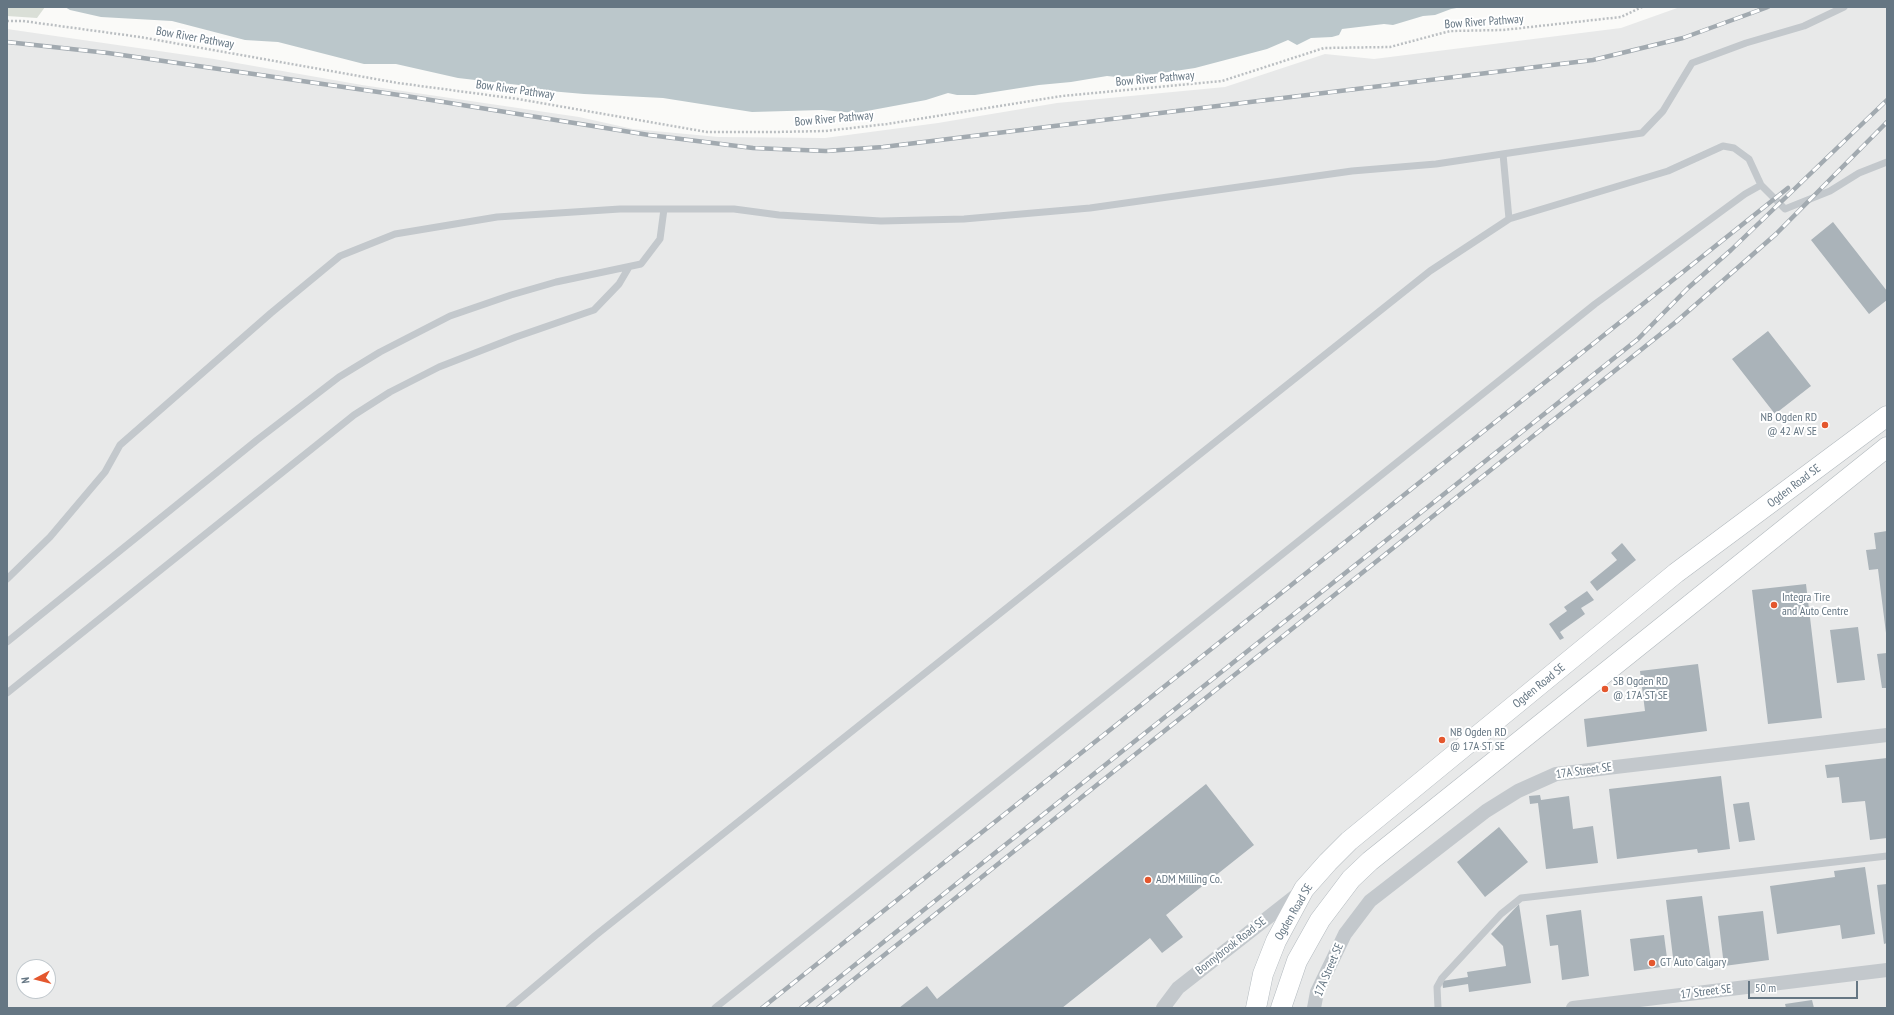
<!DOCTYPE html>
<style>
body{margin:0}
#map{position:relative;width:1894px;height:1015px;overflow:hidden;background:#fafaf8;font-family:"PT Sans Narrow",sans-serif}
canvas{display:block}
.frame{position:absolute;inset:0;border:8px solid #657683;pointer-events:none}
.north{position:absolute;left:16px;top:959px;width:40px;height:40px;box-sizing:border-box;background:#fff;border:1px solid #c1c8cd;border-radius:50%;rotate:263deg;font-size:11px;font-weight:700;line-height:16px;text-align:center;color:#657683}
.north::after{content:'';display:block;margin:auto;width:14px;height:18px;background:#e4572e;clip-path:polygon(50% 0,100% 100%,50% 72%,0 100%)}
.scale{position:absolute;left:1748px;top:981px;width:110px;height:18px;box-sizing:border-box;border:2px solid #657683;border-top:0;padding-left:5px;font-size:12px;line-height:14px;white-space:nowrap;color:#657683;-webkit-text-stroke:3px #fff;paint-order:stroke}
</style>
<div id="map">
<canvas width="1894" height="1015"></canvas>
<div class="frame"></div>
<div class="north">N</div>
<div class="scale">50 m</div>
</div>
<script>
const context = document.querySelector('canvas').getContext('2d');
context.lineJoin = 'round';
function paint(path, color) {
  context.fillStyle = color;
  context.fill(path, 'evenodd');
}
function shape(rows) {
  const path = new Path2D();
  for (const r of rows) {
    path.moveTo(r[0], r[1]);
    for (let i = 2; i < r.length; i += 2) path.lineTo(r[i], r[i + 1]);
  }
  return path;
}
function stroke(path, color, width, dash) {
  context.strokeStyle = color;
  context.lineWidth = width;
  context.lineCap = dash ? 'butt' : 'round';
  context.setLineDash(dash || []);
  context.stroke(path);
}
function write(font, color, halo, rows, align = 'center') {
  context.font = font + ' "PT Sans Narrow",sans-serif';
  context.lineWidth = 4;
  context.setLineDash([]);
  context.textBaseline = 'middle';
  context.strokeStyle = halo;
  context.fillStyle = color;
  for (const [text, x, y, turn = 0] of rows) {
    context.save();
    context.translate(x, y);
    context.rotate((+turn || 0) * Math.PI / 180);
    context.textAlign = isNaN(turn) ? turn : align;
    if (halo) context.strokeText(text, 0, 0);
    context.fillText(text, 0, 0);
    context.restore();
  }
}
paint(shape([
 [1680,7,1887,7,1887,1008,7,1008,7,29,214,59,362,85,579,117,633,129,718,137,825,138,938,123,1057,103,1225,87,1325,54,1374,59,1621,28],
 [24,967,48,967,48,991,24,991]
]), '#e8e9e9');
paint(shape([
 [7,7,45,7,37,18,7,16]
]), '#dadfd7');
paint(shape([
 [65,7,1462,7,1451,9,1435,15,1423,16,1393,25,1384,24,1342,29,1339,35,1332,37,1311,38,1297,45,1288,40,1267,49,1195,68,1155,74,1117,77,1107,76,1071,82,1039,85,975,95,957,95,948,93,926,100,856,113,822,110,752,112,663,98,584,94,538,90,519,85,458,78,396,64,364,64,278,42,245,40,172,21,101,17,70,10]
]), '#bbc7cb');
paint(shape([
 [1833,222,1887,291,1887,300,1869,314,1811,240],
 [1768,331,1811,386,1775,414,1732,359],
 [1887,531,1887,633,1886,633,1878,569,1869,570,1866,550,1876,549,1874,533],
 [1622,543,1636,560,1597,591,1590,582,1617,560,1611,553],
 [1806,584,1822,718,1768,724,1752,590],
 [1587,591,1594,600,1581,608,1585,614,1560,632,1564,638,1560,640,1549,624,1567,611,1564,607],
 [1858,627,1865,680,1837,683,1830,630],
 [1887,653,1887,688,1882,688,1877,654],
 [1698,664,1707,731,1587,747,1584,719,1645,711,1640,671],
 [1887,758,1887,838,1870,840,1865,801,1842,803,1839,777,1827,778,1825,765],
 [1721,776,1730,849,1698,853,1697,849,1617,859,1609,789],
 [1206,784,1254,845,1166,915,1183,937,1162,953,1150,938,1062,1008,899,1008,927,986,937,999],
 [1540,795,1541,800,1569,796,1573,829,1593,826,1598,863,1546,869,1538,803,1530,804,1529,796],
 [1749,802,1755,840,1739,842,1733,804],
 [1499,827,1528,862,1485,897,1457,862],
 [1865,867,1875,934,1842,939,1840,925,1777,934,1770,886,1835,877,1834,871],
 [1887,884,1887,943,1884,944,1877,885],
 [1702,896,1711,961,1674,966,1666,900],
 [1519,904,1531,983,1469,992,1468,984,1443,988,1442,981,1468,977,1467,972,1506,966,1503,946,1491,934],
 [1581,910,1589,976,1562,980,1558,945,1550,946,1546,915],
 [1763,911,1769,960,1724,966,1718,916],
 [1664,935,1668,966,1634,971,1630,939],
 [1812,1000,1814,1008,1786,1008,1785,1004]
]), '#aab3b9');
const secondary = shape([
 [1256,1008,1263,974,1276,941,1304,889,1328,862,1349,841,1676,573,1887,416],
 [1281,1008,1297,961,1320,920,1351,879,1370,861,1887,447]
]);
stroke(secondary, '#b3babf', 21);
stroke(shape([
 [7,21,23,21,140,37,398,83,518,99,707,132,775,132,825,131,887,124,1062,96,1222,81,1324,48,1390,47,1450,31,1503,30,1621,17,1642,7]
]), '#bbbfc2', 2.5, [2, 2]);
stroke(shape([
 [1503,154,1509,219],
 [7,579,50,537,105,472,120,445,271,313,340,256,395,234,497,217,620,209,734,209,779,215,881,221,964,219,1090,208,1352,171,1436,164,1642,133,1663,111,1692,63,1746,43,1804,26,1844,7],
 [7,642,257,440,339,377,380,352,450,316,511,295,556,282,641,264,660,239,664,209],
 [7,693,354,415,390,392,439,367,516,337,594,310,619,284,629,267],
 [509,1008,596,935,1430,271,1509,219,1668,171,1723,146,1734,148,1749,159,1761,185,1785,209,1830,191,1859,173,1887,162],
 [715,1008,1595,304,1745,194,1761,185],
 [1438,1008,1437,987,1442,978,1501,914,1521,898,1887,856]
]), '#c3c8cc', 7);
stroke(shape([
 [1163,1008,1178,988,1298,894],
 [1314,1008,1317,992,1345,934,1370,901,1486,811,1518,791,1556,774,1887,735],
 [1573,1008,1887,970]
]), '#c3c8cc', 14);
stroke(secondary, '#fff', 20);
const rail = shape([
 [7,42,108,53,406,96,649,135,753,148,826,151,883,147,1593,60,1683,38,1768,7],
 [762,1008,1788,188],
 [801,1008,1638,339,1688,288,1731,250,1887,100],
 [818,1008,1677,321,1776,234,1887,122]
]);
stroke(rail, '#a2aab0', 4.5);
stroke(rail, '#fff', 3, [9]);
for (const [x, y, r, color] of [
 [1825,425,4,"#e4572e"],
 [1774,605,4,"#e4572e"],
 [1605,689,4,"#e4572e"],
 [1442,740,4,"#e4572e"],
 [1148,880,4,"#e4572e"],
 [1652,963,4,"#e4572e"]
]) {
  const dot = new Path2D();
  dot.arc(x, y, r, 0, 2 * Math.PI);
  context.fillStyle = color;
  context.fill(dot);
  stroke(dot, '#fff', 1.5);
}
write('12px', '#657683', '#fff', [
 ["Bow River Pathway",1484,22,-4],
 ["Bow River Pathway",195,38,10],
 ["Bow River Pathway",1155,79,-5],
 ["Bow River Pathway",515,90,8],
 ["Bow River Pathway",834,119,-5],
 ["Ogden Road SE",1794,486,-37],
 ["Ogden Road SE",1539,686,-39],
 ["17A Street SE",1584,771,-8],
 ["Ogden Road SE",1294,912,-60],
 ["Bonnybrook Road SE",1231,946,-38],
 ["17A Street SE",1329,970,-67],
 ["17 Street SE",1706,992,-7]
]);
write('12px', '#657683', '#fff', [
 ["NB Ogden RD",1817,418,"right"],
 ["@ 42 AV SE",1817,432,"right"],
 ["Integra Tire",1782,598],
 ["and Auto Centre",1782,612],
 ["SB Ogden RD",1613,682],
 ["@ 17A ST SE",1613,696],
 ["NB Ogden RD",1450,733],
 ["@ 17A ST SE",1450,747],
 ["ADM Milling Co.",1156,880],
 ["GT Auto Calgary",1660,963]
], 'left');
</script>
